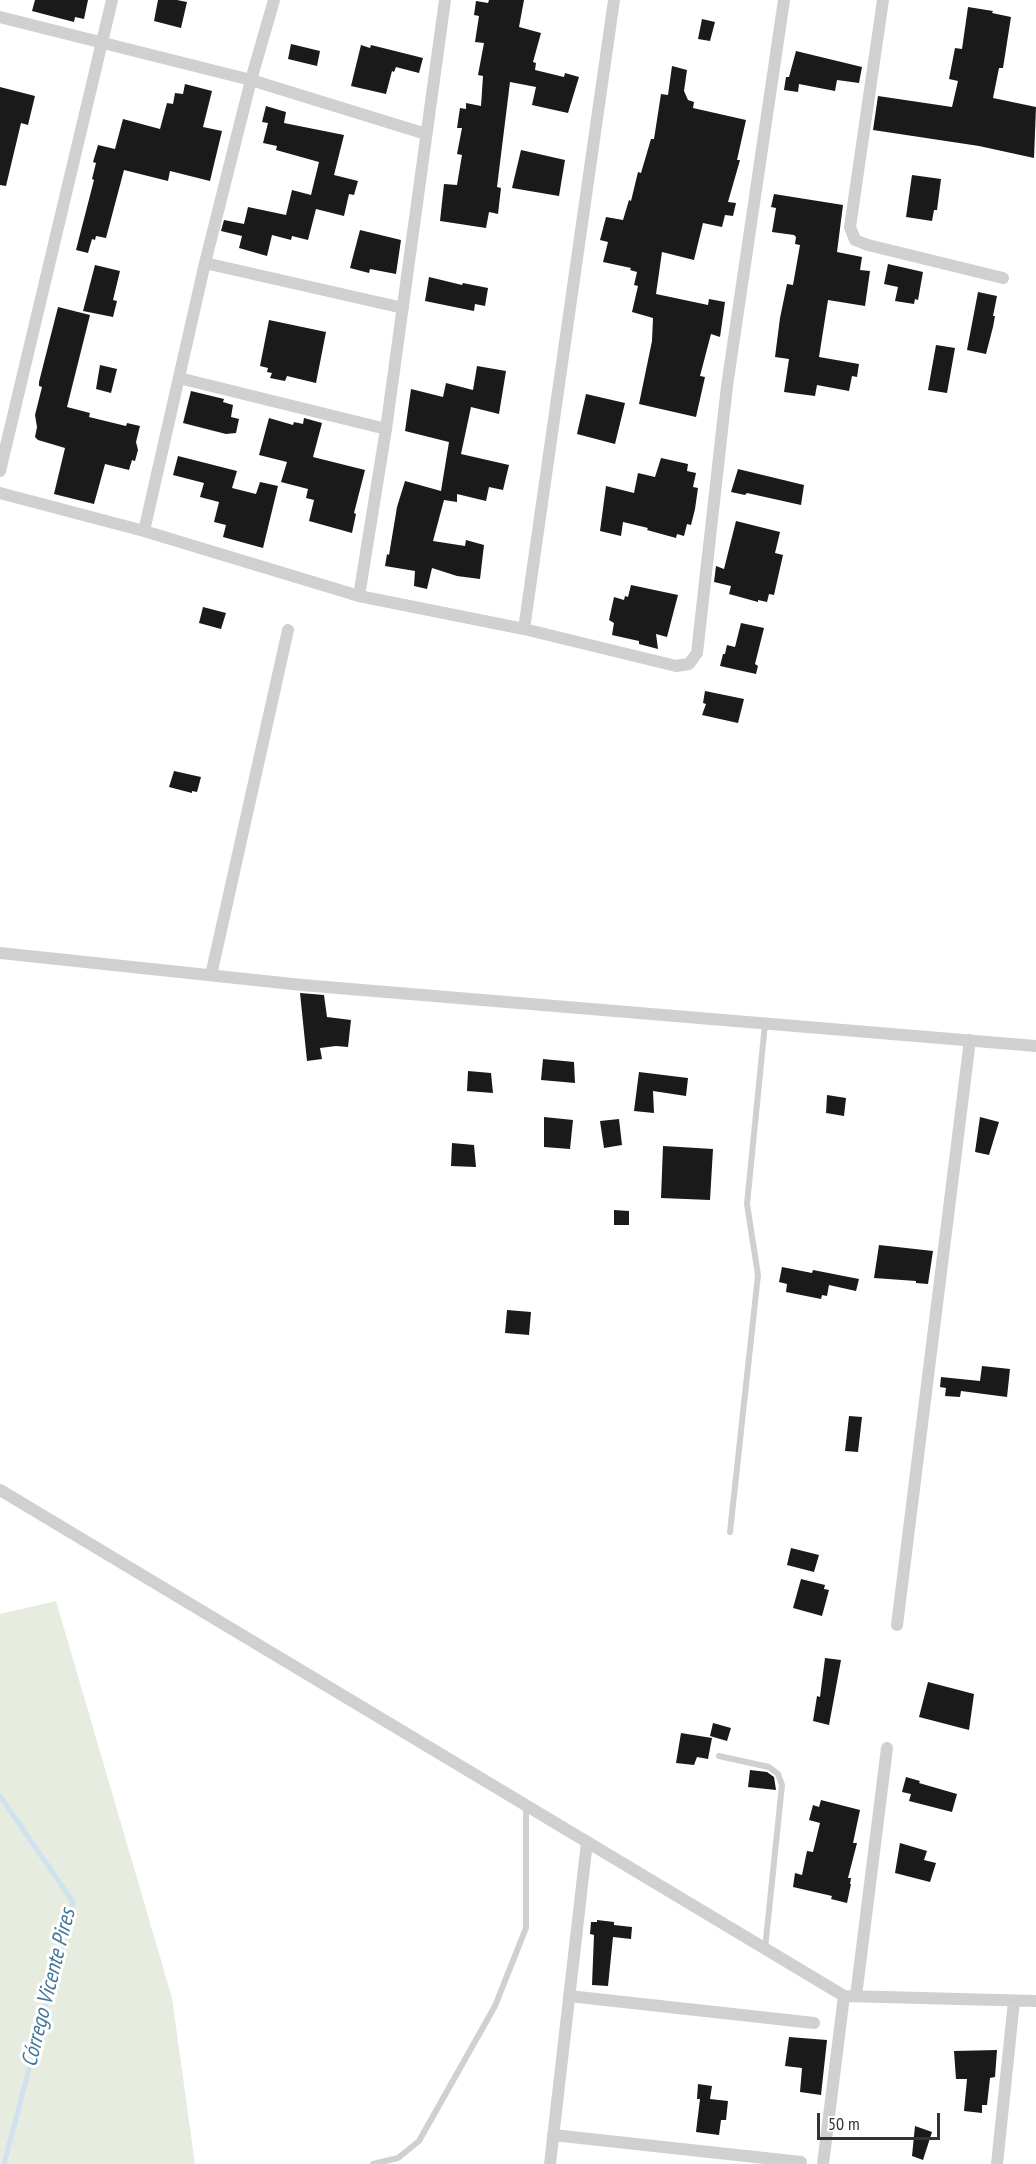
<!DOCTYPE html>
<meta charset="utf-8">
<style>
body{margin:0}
#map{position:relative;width:1036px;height:2164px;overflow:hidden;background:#fff;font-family:"PT Sans Narrow",sans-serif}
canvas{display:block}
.scale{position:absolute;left:817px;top:2113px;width:123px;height:27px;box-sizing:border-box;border:3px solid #333;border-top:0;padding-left:8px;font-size:18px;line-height:21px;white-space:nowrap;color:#333;-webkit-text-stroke:4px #fff;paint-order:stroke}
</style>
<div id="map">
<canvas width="1036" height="2164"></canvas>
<div class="scale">50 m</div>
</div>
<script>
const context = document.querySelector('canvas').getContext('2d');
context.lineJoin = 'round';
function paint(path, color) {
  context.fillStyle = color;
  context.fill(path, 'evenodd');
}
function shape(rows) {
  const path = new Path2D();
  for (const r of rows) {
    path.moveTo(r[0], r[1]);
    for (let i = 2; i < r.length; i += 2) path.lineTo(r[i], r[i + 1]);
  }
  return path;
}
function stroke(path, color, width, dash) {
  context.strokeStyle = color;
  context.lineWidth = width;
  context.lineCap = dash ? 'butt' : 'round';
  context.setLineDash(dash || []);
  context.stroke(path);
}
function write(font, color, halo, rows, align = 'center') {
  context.font = font + ' "PT Sans Narrow",sans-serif';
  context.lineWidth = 6;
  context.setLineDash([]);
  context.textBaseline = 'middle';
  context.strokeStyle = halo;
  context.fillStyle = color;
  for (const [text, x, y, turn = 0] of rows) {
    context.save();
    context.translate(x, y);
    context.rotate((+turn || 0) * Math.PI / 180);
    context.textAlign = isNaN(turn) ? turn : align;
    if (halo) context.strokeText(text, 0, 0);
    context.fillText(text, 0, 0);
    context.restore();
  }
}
paint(shape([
 [56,1601,172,1998,195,2164,0,2164,0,1614]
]), '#e6ecdf');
stroke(shape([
 [0,1796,73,1902,4,2164]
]), '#cfe2ee', 5);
paint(shape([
 [35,0,88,0,84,19,75,17,74,22,32,11],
 [158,0,177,0,187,2,181,28,154,21],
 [489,0,524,0,519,27,541,33,533,62,536,63,535,70,564,77,565,73,579,77,568,113,532,105,536,87,510,82,497,187,501,188,498,214,489,212,486,228,440,221,444,184,457,185,462,155,457,154,462,128,457,128,460,108,466,109,466,103,481,106,483,76,478,75,484,43,475,42,479,16,474,15,476,1,488,3],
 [968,7,993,11,992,13,1011,17,1003,68,999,68,993,98,1036,107,1034,158,979,146,873,130,878,96,952,107,958,81,949,79,955,48,962,49],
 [702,19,715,22,710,41,698,39],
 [291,44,320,51,317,66,288,59],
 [361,45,370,48,371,45,423,58,419,73,396,67,394,72,392,71,386,94,351,86],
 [796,51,862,67,859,83,837,80,835,91,799,84,798,92,784,90,786,77,789,77],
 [672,66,687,70,684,91,688,100,694,102,693,108,746,120,737,160,740,160,728,202,736,203,733,216,725,215,722,227,703,223,694,260,662,252,656,294,708,305,709,299,725,302,720,337,711,334,700,376,705,377,696,417,639,404,652,341,653,318,632,312,638,286,634,285,637,272,630,270,631,268,603,262,608,242,600,240,606,217,623,220,629,200,631,201,638,172,641,173,651,139,654,139,661,94,668,95],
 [185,84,212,91,203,127,222,131,210,181,170,171,168,181,124,170,106,238,96,236,95,240,92,239,88,253,76,250,94,180,92,179,96,163,93,162,98,145,115,149,123,119,160,129,167,103,173,104,175,93,183,94],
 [0,87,35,96,28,125,21,123,6,186,0,185],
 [266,106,286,112,284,123,344,135,334,175,358,181,354,195,349,194,344,216,316,209,308,240,292,236,291,240,272,235,267,256,239,248,242,236,221,231,224,220,244,224,248,207,286,215,292,190,311,195,319,162,276,150,277,146,263,143,268,123,262,122],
 [521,150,565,160,559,196,512,188],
 [912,175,941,179,937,210,934,210,932,221,906,217],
 [774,194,843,205,837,252,862,257,860,270,870,271,865,306,828,300,819,357,859,364,857,377,852,376,849,391,817,385,815,396,784,392,789,359,775,357,780,318,787,284,793,285,800,245,795,244,796,237,794,235,772,232,776,208,771,207],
 [360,230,401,240,396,274,370,269,369,273,350,268],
 [888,264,923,272,918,300,915,299,914,304,895,301,898,287,884,284],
 [95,265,120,271,113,300,117,301,113,317,83,311],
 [429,277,462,285,463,283,488,288,485,306,475,304,474,311,425,301],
 [978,292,997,296,993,316,995,316,993,327,986,354,967,350],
 [58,307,90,315,67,407,90,413,89,417,126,426,127,423,140,426,136,442,138,450,135,461,132,460,129,470,105,464,94,504,54,494,65,448,38,440,35,437,37,427,35,415,42,387,39,386,39,382],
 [269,320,326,332,316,383,287,376,285,381,270,378,272,373,267,372,268,368,260,366],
 [936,345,955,348,947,393,928,390],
 [100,365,117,369,111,393,96,389],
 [477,366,506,371,499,414,471,407,461,454,509,465,503,490,489,487,486,501,457,494,457,502,444,500,433,541,465,546,466,540,484,545,480,579,457,576,432,568,427,589,414,586,415,571,385,566,387,554,389,555,397,507,405,481,441,491,449,442,405,431,411,389,443,397,446,383,473,390],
 [191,391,224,399,223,402,233,405,231,417,239,419,236,433,226,434,183,423],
 [586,394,625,403,615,444,577,434],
 [269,418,293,425,294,422,303,424,304,418,322,423,313,457,365,470,354,513,356,514,352,533,309,521,314,500,306,498,308,489,281,482,287,462,259,455],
 [178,456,237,471,232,488,256,494,260,482,278,486,263,548,223,537,226,525,214,522,219,502,200,497,204,483,173,475],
 [661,458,688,464,687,471,696,473,693,487,698,488,695,509,691,525,687,524,684,536,677,534,676,538,647,530,648,528,623,522,621,536,600,531,606,486,634,493,638,473,655,477],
 [738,469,804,485,801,505,747,493,745,495,731,492],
 [736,521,780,532,775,553,783,555,774,595,769,594,767,602,758,600,758,602,729,594,731,586,714,582,716,566,724,569],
 [631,585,678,595,667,637,656,634,658,649,639,644,639,641,612,635,614,623,609,620,614,597,624,600,625,596,628,597],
 [203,607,226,613,221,629,199,623],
 [741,623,764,628,755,664,758,666,756,674,720,666,723,654,725,654,727,645,735,647],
 [705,691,744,699,738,723,702,715,706,704,703,703],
 [174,771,201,777,197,792,192,791,192,793,169,787],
 [300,993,324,995,327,1017,351,1020,348,1047,336,1046,320,1048,322,1059,307,1061],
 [543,1059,574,1062,575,1083,541,1080],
 [468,1071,491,1073,493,1093,467,1091],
 [639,1072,688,1078,686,1096,653,1091,654,1113,634,1111],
 [827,1095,846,1098,844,1116,826,1113],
 [544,1117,573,1120,570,1149,544,1147],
 [980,1117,999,1122,989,1155,975,1152],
 [619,1119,622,1145,604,1148,600,1121],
 [452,1143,474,1145,476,1167,451,1166],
 [663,1146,713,1149,710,1200,661,1198],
 [614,1210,629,1211,629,1225,614,1225],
 [879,1245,933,1251,928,1284,916,1283,916,1281,874,1278],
 [782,1267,812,1273,813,1270,859,1279,856,1291,829,1285,827,1296,822,1295,821,1299,786,1292,787,1284,779,1282],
 [507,1310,531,1312,529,1335,505,1333],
 [982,1366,1010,1369,1007,1397,961,1391,960,1397,945,1396,946,1388,940,1387,941,1377,980,1381],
 [849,1416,862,1417,858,1452,845,1451],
 [791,1548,819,1555,814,1572,787,1565],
 [801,1579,825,1585,824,1589,829,1590,822,1616,793,1608],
 [825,1658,841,1660,829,1725,813,1721,817,1696,820,1697],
 [928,1682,974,1694,969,1730,919,1717],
 [713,1723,731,1728,727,1741,710,1736],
 [681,1733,712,1738,708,1759,697,1757,694,1765,676,1763],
 [750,1770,767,1772,774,1777,776,1790,748,1787],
 [906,1777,920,1781,919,1783,957,1794,952,1812,909,1801,911,1794,902,1792],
 [821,1800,860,1810,853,1843,857,1843,848,1878,851,1878,850,1884,851,1884,847,1903,831,1899,832,1896,793,1887,795,1873,802,1875,807,1851,813,1852,820,1823,809,1820,813,1805,819,1807],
 [900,1843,927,1851,924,1860,936,1863,930,1882,895,1873],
 [597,1920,614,1922,614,1925,632,1927,631,1939,613,1937,608,1986,592,1985,594,1935,590,1934,591,1922,597,1922],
 [789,2037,827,2040,821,2095,800,2092,802,2068,785,2066],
 [997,2050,995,2077,990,2078,987,2105,982,2105,982,2113,964,2111,967,2079,956,2079,954,2051],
 [698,2084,712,2086,710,2099,728,2101,726,2120,721,2120,719,2135,696,2132,700,2099,697,2099],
 [915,2126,932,2132,923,2160,912,2156]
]), '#1a1a1a');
stroke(shape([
 [730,1532,758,1275,747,1204,765,1024],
 [719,1756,769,1767,778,1774,782,1785,765,1949],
 [373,2164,398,2158,419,2141,495,2006,526,1928,526,1806]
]), '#d0d0d0', 6);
stroke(shape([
 [883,0,850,227,855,240,868,245,1003,278],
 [0,17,251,80,426,134],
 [205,263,403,308],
 [179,378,386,429],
 [0,471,112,0],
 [0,493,144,531,359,596,524,629,676,666,689,664,697,653,727,386,784,0],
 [144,531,205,263,251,80,274,0],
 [359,596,386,429,445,0],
 [524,629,614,0],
 [0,953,302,985,1036,1046],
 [211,975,288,630],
 [0,1490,844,1996,1036,2001],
 [897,1625,970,1040],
 [569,1996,814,2023],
 [856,1996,887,1748],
 [553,2135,801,2162],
 [550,2164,587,1842],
 [823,2164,844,1996],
 [997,2164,1014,2001]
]), '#d0d0d0', 12);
write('italic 22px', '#3f7597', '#fff', [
 ["Córrego Vicente Pires",49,1988,-76]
]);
</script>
